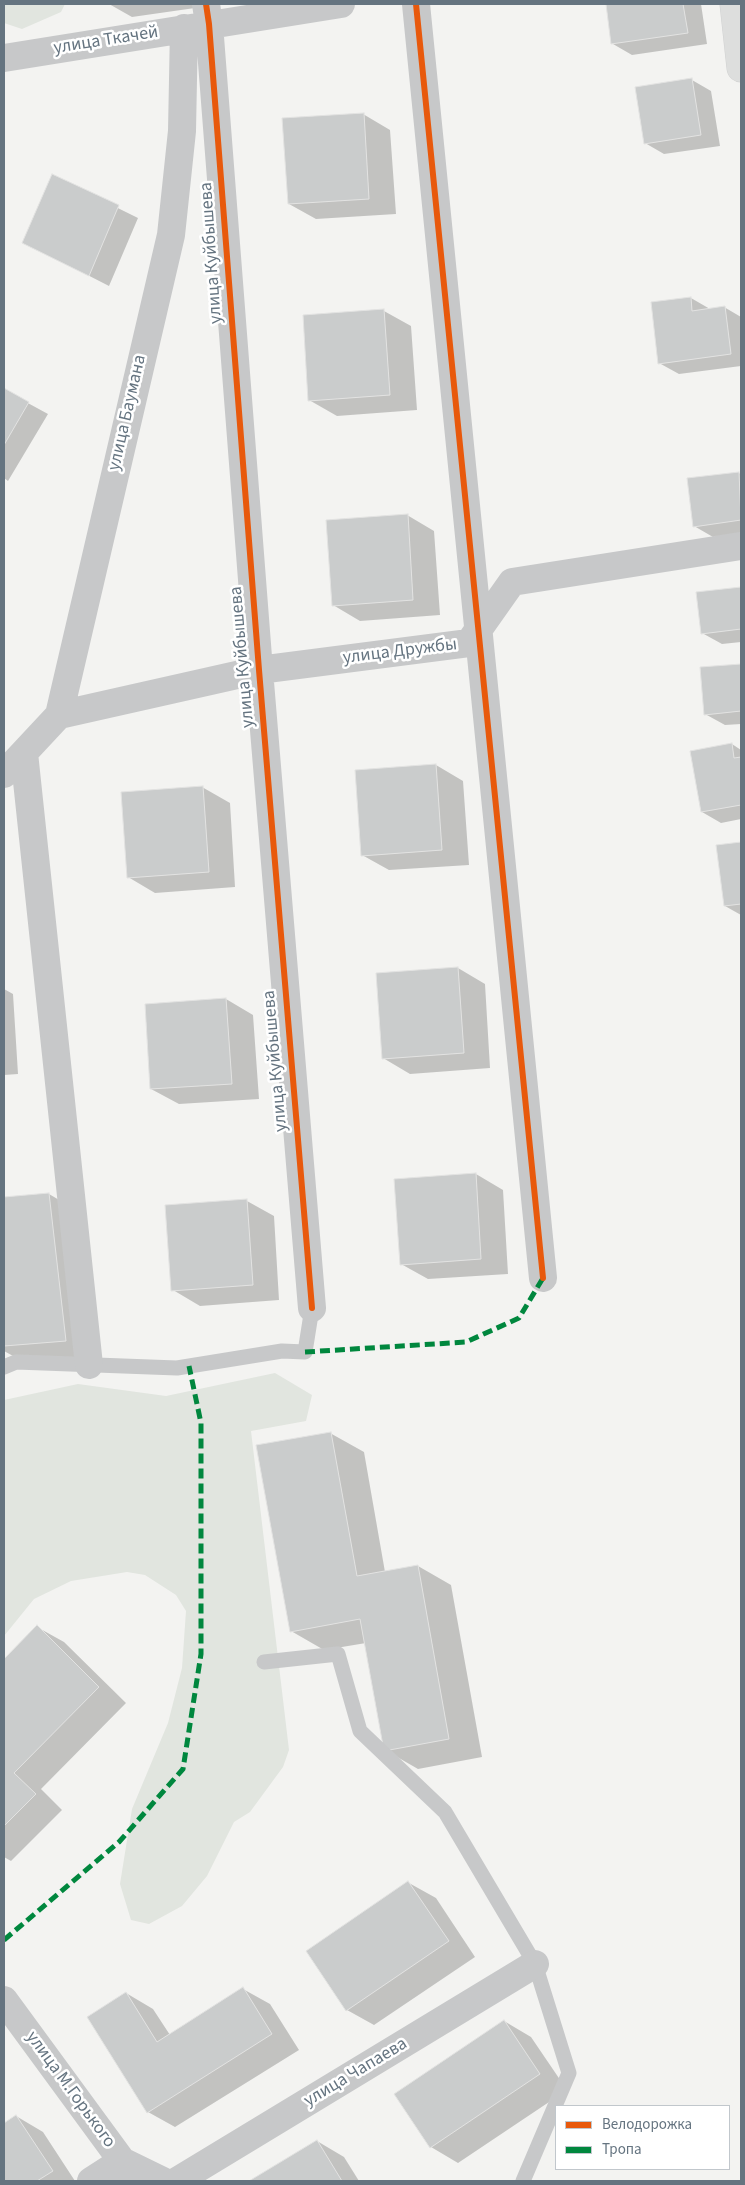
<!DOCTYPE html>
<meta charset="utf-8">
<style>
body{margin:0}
#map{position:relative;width:745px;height:2185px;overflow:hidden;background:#f3f3f1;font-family:"Source Sans 3",sans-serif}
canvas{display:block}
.frame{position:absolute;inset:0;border:5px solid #657480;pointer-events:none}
.legend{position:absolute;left:555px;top:2105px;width:175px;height:65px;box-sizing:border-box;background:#fff;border:1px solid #c1c7cc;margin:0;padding:6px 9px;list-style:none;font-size:15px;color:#657480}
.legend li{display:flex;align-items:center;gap:10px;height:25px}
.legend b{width:25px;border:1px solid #c1c7cc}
</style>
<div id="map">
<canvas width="745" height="2185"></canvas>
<div class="frame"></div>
<ul class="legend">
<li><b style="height:6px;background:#e8590c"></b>Велодорожка</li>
<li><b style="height:6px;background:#00873e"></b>Тропа</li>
</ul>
</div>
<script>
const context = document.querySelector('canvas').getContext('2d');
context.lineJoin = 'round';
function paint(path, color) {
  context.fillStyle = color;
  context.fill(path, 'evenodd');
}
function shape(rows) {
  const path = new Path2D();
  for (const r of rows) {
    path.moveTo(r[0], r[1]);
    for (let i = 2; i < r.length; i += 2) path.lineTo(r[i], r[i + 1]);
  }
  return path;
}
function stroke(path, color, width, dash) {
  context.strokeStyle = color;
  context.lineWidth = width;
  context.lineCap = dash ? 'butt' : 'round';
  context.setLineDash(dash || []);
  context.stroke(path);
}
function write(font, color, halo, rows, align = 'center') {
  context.font = font + ' "Source Sans 3",sans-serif';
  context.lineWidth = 5;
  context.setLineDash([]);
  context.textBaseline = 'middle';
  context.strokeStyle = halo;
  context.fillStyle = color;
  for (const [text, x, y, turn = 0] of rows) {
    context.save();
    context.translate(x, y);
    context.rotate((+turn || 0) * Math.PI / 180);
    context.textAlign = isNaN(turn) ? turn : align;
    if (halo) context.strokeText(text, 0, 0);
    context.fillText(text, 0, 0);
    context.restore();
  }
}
paint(shape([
 [4,4,65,4,61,12,22,29,4,23],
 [275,1373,312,1395,306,1421,251,1431,289,1750,283,1767,250,1812,234,1822,207,1876,182,1906,149,1924,131,1920,120,1884,132,1809,168,1723,182,1668,186,1611,176,1595,145,1575,127,1572,71,1581,34,1599,4,1636,4,1400,78,1384,166,1396]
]), '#e1e5df');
paint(shape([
 [109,4,223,4,132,17],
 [607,4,701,4,707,44,632,55,613,44],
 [692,80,711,91,720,146,664,154,645,143],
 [363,114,390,130,396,214,316,219,289,204],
 [53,176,138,218,109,286,23,242],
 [691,298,710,309,724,307,741,317,741,366,679,374,659,363],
 [384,311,411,326,417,410,337,416,309,400],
 [4,390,48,414,8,481,4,478],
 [739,473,741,475,741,533,713,537,694,526],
 [407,515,434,531,440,615,360,621,333,605],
 [741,588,741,642,722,644,702,633,698,594],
 [741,665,741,724,725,725,705,714,701,668],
 [732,744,741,750,741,819,721,823,702,812],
 [436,765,463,781,469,865,389,870,362,855],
 [202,787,230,803,235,887,155,893,128,877],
 [740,843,741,843,741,915,725,906],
 [458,968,485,984,490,1068,410,1074,383,1058],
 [4,989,13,994,18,1074,4,1075],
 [226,999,253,1015,259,1099,179,1104,151,1089],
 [476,1174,503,1190,508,1274,428,1279,401,1264],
 [49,1194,76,1210,93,1356,24,1362,4,1351,4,1198],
 [247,1201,274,1216,279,1300,200,1306,173,1290],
 [330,1433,364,1452,385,1572,418,1566,451,1585,482,1757,418,1769,385,1750,366,1643,324,1650,291,1631],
 [37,1627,64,1642,126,1703,41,1789,62,1810,11,1861,4,1857,4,1660],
 [409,1883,436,1898,475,1957,374,2025,347,2010],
 [243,1989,270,2004,299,2050,175,2127,148,2112,126,1993,153,2009,170,2035],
 [504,2021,531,2037,567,2090,458,2163,431,2147],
 [16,2116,43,2132,75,2181,4,2181,4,2124],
 [317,2141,344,2157,359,2181,251,2181]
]), '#0003');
const building = shape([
 [606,4,683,4,688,33,611,44,606,4],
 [692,78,701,135,644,144,635,87,692,78],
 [364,113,369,199,288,204,282,118,364,113],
 [52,174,119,205,89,276,22,243,52,174],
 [691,297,692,311,725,306,731,354,658,364,651,302,691,297],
 [384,309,390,395,308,401,303,315,384,309],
 [4,388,29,402,4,445,4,388],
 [739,472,741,520,693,527,687,478,739,472],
 [408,514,413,600,332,606,326,520,408,514],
 [741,587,741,629,701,634,696,592,741,587],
 [741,664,741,711,704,715,700,667,741,664],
 [732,743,734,758,741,757,741,805,701,812,690,751,732,743],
 [436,764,442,850,361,856,355,770,436,764],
 [203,786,209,872,127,878,121,792,203,786],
 [741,842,741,904,724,906,716,845,741,842],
 [458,967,464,1053,382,1059,376,973,458,967],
 [226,998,232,1084,150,1089,145,1004,226,998],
 [476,1173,481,1259,400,1265,394,1179,476,1173],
 [49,1193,66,1341,4,1346,4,1197,49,1193],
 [247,1199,253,1285,171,1291,165,1205,247,1199],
 [331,1432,357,1576,418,1565,449,1739,384,1751,360,1619,290,1632,256,1445,331,1432],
 [37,1625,99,1687,14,1773,36,1794,4,1826,4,1659,37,1625],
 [408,1881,449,1941,346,2011,306,1951,408,1881],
 [243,1987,272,2034,147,2113,87,2017,126,1992,157,2042,243,1987],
 [504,2020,540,2074,430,2148,394,2094,504,2020],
 [16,2115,53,2171,37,2181,4,2181,4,2123,16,2115],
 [317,2140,342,2181,249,2181,317,2140]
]);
paint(building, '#cacccc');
stroke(building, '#e2e2e1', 1);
const primary = shape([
 [734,4,741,68]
]);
stroke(primary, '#d0d1d1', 29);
stroke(shape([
 [4,1367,16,1362,177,1368,282,1351,305,1352,312,1308],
 [264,1662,338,1654,360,1731,445,1812,535,1964,569,2073,523,2181]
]), '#c7c8c9', 15);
stroke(shape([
 [206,4,209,24,259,670,312,1308],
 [416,4,543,1278],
 [4,58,341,4],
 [59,715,259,670,469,643,512,582,741,546],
 [24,753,89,1365],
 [4,774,59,715,171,235,182,131,184,28],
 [4,2000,122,2161,132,2181],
 [91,2181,122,2161,163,2181],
 [177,2181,535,1964]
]), '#c7c8c9', 28);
stroke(primary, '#dddedd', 28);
stroke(shape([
 [305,1352,466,1342,519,1318,543,1278],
 [4,1940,119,1842,183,1769,201,1654,201,1423,189,1366]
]), '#00873e', 5, [10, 5]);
stroke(shape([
 [206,4,209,24,259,670,312,1308],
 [416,4,543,1278]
]), '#e8590c', 6);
write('18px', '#657480', '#fff', [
 ["улица Ткачей",106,41,-9],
 ["улица Куйбышева",212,253,-94],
 ["улица Баумана",128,413,-77],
 ["улица Дружбы",400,652,-7],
 ["улица Куйбышева",243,657,-95],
 ["улица Куйбышева",276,1061,-95],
 ["улица Чапаева",356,2073,-31],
 ["улица М.Горького",70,2090,54]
]);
</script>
